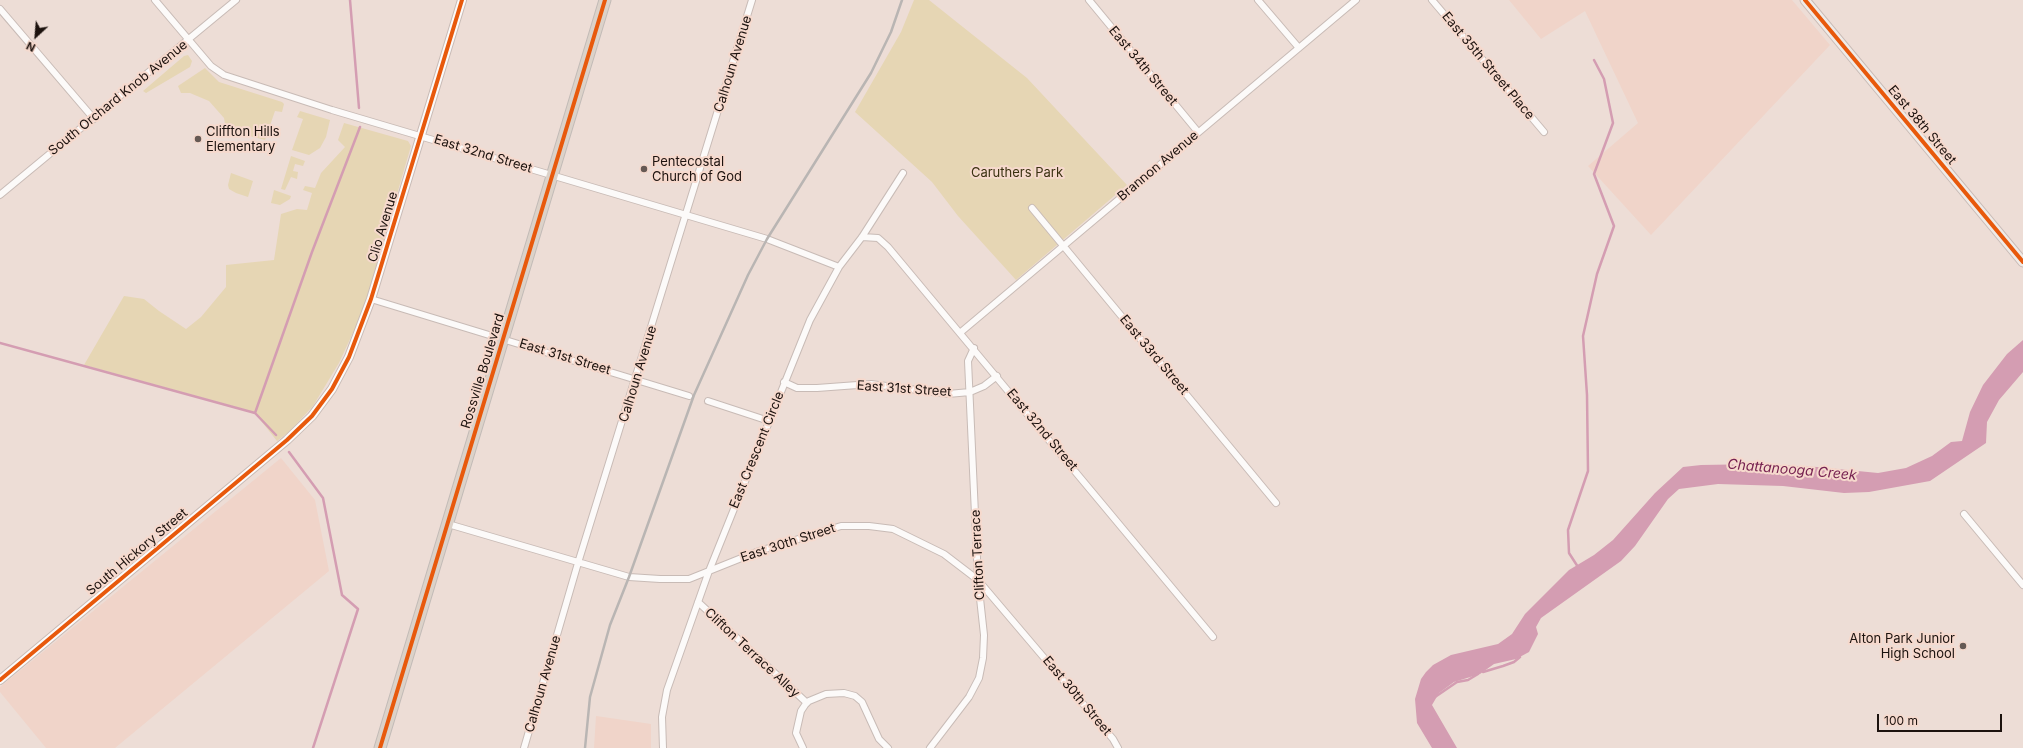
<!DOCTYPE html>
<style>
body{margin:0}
#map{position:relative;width:2023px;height:748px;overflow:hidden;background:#edddd6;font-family:Inter,sans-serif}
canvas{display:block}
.north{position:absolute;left:16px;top:16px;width:40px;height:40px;-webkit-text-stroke:3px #f6d9cd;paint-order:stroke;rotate:206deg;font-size:11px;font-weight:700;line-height:16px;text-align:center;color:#1c120e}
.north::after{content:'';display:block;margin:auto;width:14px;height:18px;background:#1c120e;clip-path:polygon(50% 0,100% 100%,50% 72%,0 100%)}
.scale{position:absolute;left:1877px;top:714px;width:125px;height:18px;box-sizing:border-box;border:2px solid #1c120e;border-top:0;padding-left:5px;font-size:12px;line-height:14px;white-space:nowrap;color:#1c120e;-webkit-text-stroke:3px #f6d9cd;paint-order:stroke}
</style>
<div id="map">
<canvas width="2023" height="748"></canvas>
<div class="north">N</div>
<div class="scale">100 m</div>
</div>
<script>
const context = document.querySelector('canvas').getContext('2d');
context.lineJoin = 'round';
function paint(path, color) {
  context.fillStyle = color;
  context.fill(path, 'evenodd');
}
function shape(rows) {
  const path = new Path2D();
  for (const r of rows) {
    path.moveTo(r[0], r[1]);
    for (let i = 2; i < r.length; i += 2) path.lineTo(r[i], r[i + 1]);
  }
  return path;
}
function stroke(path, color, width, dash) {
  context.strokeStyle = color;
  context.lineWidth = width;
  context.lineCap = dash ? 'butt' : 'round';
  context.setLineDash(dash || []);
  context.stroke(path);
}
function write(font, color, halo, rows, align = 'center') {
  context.font = font + ' Inter,sans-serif';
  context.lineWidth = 4;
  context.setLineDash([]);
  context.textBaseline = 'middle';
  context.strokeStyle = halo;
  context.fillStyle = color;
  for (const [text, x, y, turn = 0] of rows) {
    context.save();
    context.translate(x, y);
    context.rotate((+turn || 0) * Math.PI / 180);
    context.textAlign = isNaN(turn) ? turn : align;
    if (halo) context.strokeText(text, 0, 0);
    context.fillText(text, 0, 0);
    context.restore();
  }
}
paint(shape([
 [1509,0,1792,0,1830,45,1651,235,1588,166,1638,123,1585,11,1541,39],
 [281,458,315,500,329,571,115,748,46,748,0,692,0,687],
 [596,716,651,724,651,748,594,748]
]), '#f0d4c9');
paint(shape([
 [914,0,929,0,1027,78,1127,185,1016,280,958,216,932,182,855,112,901,32],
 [188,55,192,61,190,67,146,93,143,91,184,56],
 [205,68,219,82,282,102,284,104,282,112,275,111,265,140,226,130,224,118,209,101,190,93,181,93,178,86],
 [300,111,330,120,326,137,320,148,309,155,292,150,303,119,297,117],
 [344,123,408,141,411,146,363,311,339,363,313,406,290,431,277,441,254,412,84,365,124,296,144,299,159,311,186,329,201,317,226,287,226,265,274,260,281,214,297,209,307,210,312,193,303,190,305,186,315,188,321,173,345,147,338,140],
 [291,156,305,161,303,166,295,164,293,171,298,172,297,179,291,177,285,190,281,189],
 [231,173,253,181,248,197,236,193,229,189,228,185],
 [274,190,291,196,290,199,280,205,271,203]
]), '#e6d6b4');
paint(shape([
 [2023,340,2023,372,1999,400,1987,422,1986,443,1930,481,1869,492,1844,493,1783,486,1718,484,1679,489,1668,499,1635,546,1621,561,1541,618,1536,627,1538,634,1529,652,1516,659,1494,664,1480,674,1454,682,1439,693,1432,705,1457,748,1432,748,1417,723,1415,699,1421,679,1426,672,1433,665,1451,655,1498,644,1512,634,1525,614,1569,570,1594,555,1613,540,1655,493,1683,467,1701,465,1759,464,1817,467,1878,473,1906,468,1932,456,1951,442,1962,441,1970,412,1983,385,2007,354]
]), '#d49db2');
stroke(shape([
 [350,0,359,108],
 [0,343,255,413,276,435],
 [255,413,312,252,360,127],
 [289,452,323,498,342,595,358,609,313,748],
 [1578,567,1569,553,1568,530,1588,471,1587,395,1583,336,1597,274,1614,226,1594,174,1613,123,1604,79,1594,60],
 [1483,672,1503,666,1514,662,1520,657],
 [1435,697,1457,682,1468,680,1478,674]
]), '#d49db2', 2.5);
const minor = shape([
 [155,0,211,66,224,75,332,110,767,239,839,267],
 [1089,0,1198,132],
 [1258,0,1299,48],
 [1432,0,1544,132],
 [0,9,94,119],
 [0,195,236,0],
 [1032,208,1276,503],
 [862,237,878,238,888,247,1213,637],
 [371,299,689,396],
 [961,332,1356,0],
 [784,382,797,388,817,388,871,384,948,394,970,392,984,386,997,376],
 [708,401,769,421],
 [1964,514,2023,585],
 [448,524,629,577,660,579,689,579,759,551,841,526,869,526,893,529,944,554,978,580,1113,739,1118,748],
 [698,602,807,703],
 [524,748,578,563,752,0],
 [663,748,662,717,667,690,709,571,810,320,839,267,862,237,903,173],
 [803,748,796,733,801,711,805,705,809,701,826,694,844,693,855,696,862,702,879,739,888,748],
 [930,748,969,697,979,678,983,658,984,635,978,580,968,361,974,348]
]);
const tertiary = shape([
 [0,680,287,440,312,416,332,389,349,357,371,299,462,0]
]);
const secondary = shape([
 [1805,0,2023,262]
]);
const trunk = shape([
 [380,748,605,0]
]);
stroke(minor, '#c8bbb6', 8);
stroke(tertiary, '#c8bbb6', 10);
stroke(secondary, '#c8bbb6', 11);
stroke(trunk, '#c2bbb7', 13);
stroke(minor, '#fcfaf9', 6);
stroke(tertiary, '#fcfaf9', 8);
stroke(secondary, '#f0ebe7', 9);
stroke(trunk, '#dcd2c9', 11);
stroke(shape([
 [585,748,590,697,610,625,629,577,694,395,748,275,767,239,871,73,891,32,902,0]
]), '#b9b5b3', 2.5);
stroke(shape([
 [1805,0,2023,262],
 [0,680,287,440,312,416,332,389,349,357,371,299,462,0],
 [380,748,605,0]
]), '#e8590c', 4);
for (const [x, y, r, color] of [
 [198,139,4,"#655954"],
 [644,169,4,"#655954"],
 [1963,646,4,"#655954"]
]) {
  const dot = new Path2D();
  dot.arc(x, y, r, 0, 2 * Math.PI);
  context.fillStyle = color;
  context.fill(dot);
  stroke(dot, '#f6d9cd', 1.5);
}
write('13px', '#1c120e', '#f6d9cd', [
 ["Calhoun Avenue",733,64,-73],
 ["East 34th Street",1143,66,50],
 ["East 35th Street Place",1488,66,50],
 ["South Orchard Knob Avenue",118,98,-39],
 ["East 38th Street",1922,125,50],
 ["East 32nd Street",483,154,17],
 ["Brannon Avenue",1158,166,-40],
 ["Clio Avenue",383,227,-73],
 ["East 33rd Street",1154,355,50],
 ["East 31st Street",565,357,17],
 ["Rossville Boulevard",483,371,-73],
 ["Calhoun Avenue",638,374,-73],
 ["East 31st Street",904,389,4],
 ["East 32nd Street",1042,430,50],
 ["East Crescent Circle",757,450,-68],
 ["East 30th Street",788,543,-18],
 ["South Hickory Street",137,552,-40],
 ["Clifton Terrace",978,555,-93],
 ["Clifton Terrace Alley",752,653,43],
 ["Calhoun Avenue",543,684,-74],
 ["East 30th Street",1077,696,50]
]);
write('13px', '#1c120e', '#f6d9cd', [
 ["Cliffton Hills",206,132],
 ["Elementary",206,147],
 ["Pentecostal",652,162],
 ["Church of God",652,177],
 ["Alton Park Junior",1955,639,"right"],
 ["High School",1955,654,"right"]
], 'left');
write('13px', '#3a3110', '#f6d9cd', [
 ["Caruthers Park",1017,173]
]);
write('italic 14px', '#762150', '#f6d9cd', [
 ["Chattanooga Creek",1792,470,5]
]);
</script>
